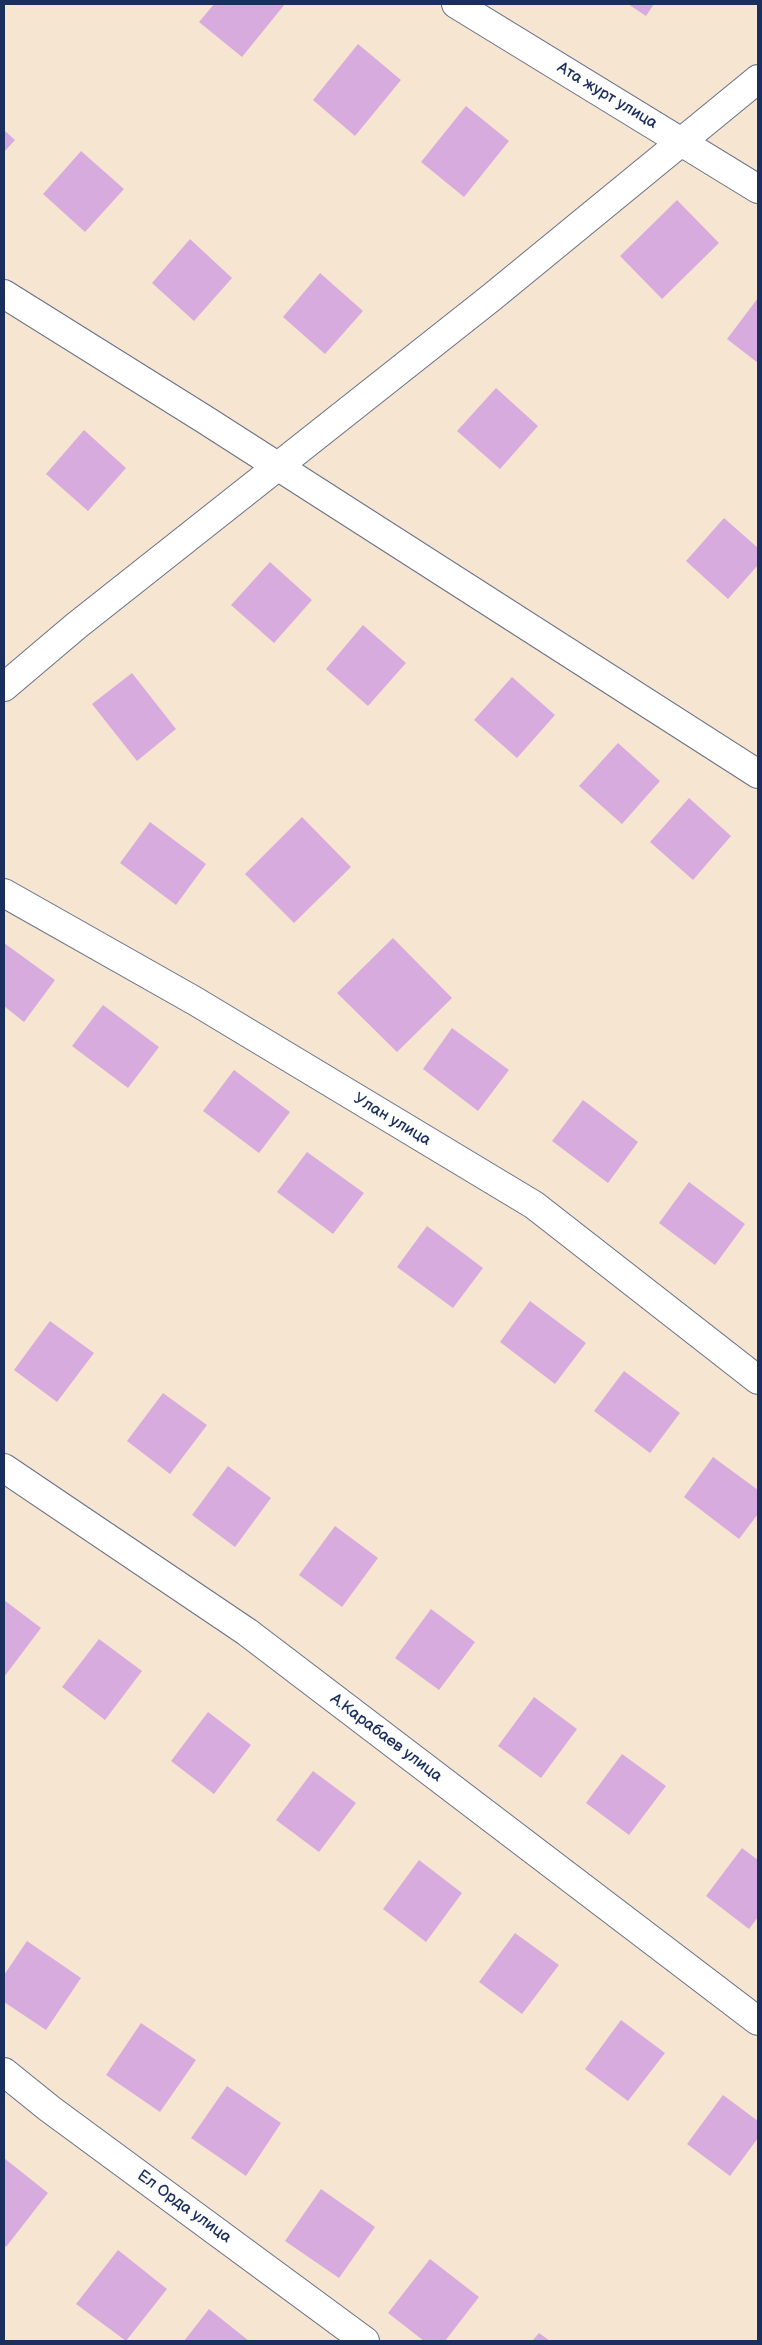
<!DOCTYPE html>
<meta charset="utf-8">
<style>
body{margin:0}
#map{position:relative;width:762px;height:2345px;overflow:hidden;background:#f6e6d1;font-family:"Balsamiq Sans",sans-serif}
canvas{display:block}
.frame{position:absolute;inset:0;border:5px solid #1b2f5e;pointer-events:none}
</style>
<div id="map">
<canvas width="762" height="2345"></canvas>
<div class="frame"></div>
</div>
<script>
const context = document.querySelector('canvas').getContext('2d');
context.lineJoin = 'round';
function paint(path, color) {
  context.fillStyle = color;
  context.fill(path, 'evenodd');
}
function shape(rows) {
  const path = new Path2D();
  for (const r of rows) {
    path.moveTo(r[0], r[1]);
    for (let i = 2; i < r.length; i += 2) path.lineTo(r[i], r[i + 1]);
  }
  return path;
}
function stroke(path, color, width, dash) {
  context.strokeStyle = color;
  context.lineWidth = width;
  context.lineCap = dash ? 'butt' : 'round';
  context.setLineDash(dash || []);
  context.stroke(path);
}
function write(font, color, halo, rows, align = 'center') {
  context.font = font + ' "Balsamiq Sans",sans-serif';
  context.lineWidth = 4;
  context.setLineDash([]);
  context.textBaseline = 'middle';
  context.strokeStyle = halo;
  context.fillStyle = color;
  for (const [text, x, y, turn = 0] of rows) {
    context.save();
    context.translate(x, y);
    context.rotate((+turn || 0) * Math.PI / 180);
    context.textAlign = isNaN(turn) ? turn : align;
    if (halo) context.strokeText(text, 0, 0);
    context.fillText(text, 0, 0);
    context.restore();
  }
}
paint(shape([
 [214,4,285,4,242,57,199,22],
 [628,4,654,4,646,16],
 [358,44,401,80,355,136,313,100],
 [466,106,509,141,464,197,421,162],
 [4,130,15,140,4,152],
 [81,151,124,189,85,232,43,194],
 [677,200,719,243,662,299,620,256],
 [190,239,232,278,194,321,152,283],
 [320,273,363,311,325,354,283,317],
 [758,298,758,363,727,339],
 [496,388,538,426,500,469,457,431],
 [84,430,126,468,88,511,46,474],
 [724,518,758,548,758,565,728,599,686,561],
 [270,562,312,600,274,643,231,605],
 [363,625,406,663,368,706,326,669],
 [132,673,176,729,137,761,92,704],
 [512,677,555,715,517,758,474,720],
 [618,743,660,781,622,824,579,786],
 [689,798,731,836,693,880,650,842],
 [302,817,351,867,294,923,245,874],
 [150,822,206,864,176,905,120,863],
 [393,938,452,998,397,1052,337,993],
 [4,943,55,980,24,1022,4,1006],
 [103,1005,159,1047,128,1088,72,1046],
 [452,1028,509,1070,478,1111,423,1069],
 [234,1070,290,1112,259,1153,203,1111],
 [583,1100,638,1142,608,1183,552,1141],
 [307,1152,364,1193,333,1234,277,1192],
 [689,1182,745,1224,715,1265,659,1223],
 [427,1226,483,1268,453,1308,397,1267],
 [530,1301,586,1343,555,1384,500,1342],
 [50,1321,94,1353,57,1402,14,1370],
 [624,1371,680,1413,650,1453,594,1411],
 [163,1393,207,1425,170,1474,127,1441],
 [713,1457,758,1490,758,1514,739,1539,684,1497],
 [228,1466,271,1498,235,1547,192,1515],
 [335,1526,378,1558,342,1607,299,1575],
 [4,1600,41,1628,4,1677],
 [431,1609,475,1642,439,1690,395,1658],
 [99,1639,142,1671,105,1720,62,1687],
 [534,1697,577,1729,541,1778,498,1746],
 [208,1712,251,1745,214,1794,171,1761],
 [622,1754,666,1786,629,1835,586,1803],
 [313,1771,356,1803,319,1852,276,1820],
 [742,1848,758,1860,758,1917,749,1929,706,1896],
 [419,1860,462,1893,426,1942,383,1909],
 [515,1933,559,1965,522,2014,479,1982],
 [27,1941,81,1978,46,2030,4,2002,4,1975],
 [621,2020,665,2053,628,2101,585,2069],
 [141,2023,196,2060,160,2112,106,2075],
 [227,2086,281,2123,246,2176,191,2138],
 [723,2095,758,2121,758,2138,730,2176,687,2144],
 [4,2158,48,2193,6,2247,4,2245],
 [321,2189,375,2227,339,2278,285,2241],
 [118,2250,167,2289,126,2341,76,2304],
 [430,2259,479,2297,445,2341,424,2341,388,2313],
 [209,2309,249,2341,184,2341],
 [539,2333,550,2341,532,2341]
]), '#d7abde');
const street = shape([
 [456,4,758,189],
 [4,294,204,419,758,774],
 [4,687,76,626,492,297,758,79],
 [4,893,195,1001,534,1205,758,1380],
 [4,1468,247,1632,758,2021],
 [4,2072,50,2109,365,2341]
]);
stroke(street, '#686f86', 30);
stroke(street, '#fff', 28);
write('16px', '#1b2f5e', '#fff', [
 ["Ата журт улица",607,96,31],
 ["Улан улица",392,1120,31],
 ["А.Карабаев улица",386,1738,37],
 ["Ел Орда улица",184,2207,36]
]);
</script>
